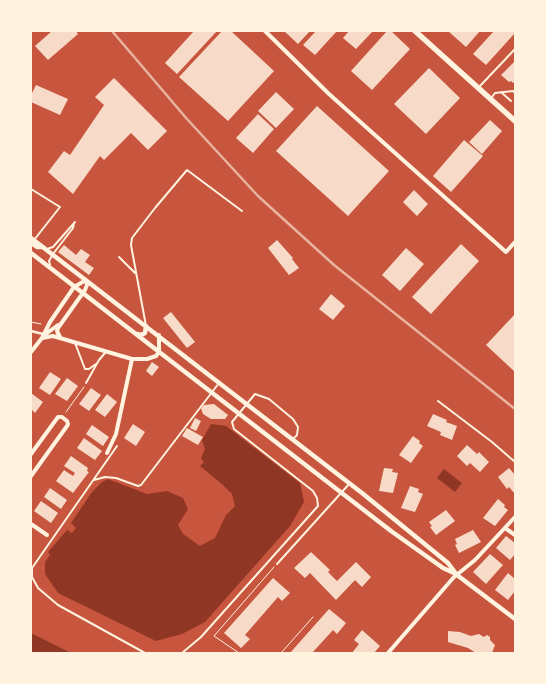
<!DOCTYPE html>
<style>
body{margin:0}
#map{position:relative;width:546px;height:684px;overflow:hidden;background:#c8553d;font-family:"Nunito Sans",sans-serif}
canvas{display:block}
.frame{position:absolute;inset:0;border:32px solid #fff3e0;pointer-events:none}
</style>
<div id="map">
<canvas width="546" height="684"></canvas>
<div class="frame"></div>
</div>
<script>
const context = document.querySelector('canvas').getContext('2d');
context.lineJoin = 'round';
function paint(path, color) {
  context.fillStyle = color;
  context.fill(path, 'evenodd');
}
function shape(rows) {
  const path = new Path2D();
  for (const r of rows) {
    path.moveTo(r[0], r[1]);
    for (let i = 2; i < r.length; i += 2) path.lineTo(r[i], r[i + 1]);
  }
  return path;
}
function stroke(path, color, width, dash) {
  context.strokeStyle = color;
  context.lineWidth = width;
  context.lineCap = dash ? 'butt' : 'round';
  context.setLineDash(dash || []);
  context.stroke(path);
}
paint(shape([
 [211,424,226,426,300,483,304,502,290,526,205,622,182,634,156,641,58,593,45,574,45,562,50,555,48,552,67,530,72,533,76,528,71,523,92,492,102,482,108,479,147,494,167,491,183,498,188,509,178,525,183,534,200,546,215,538,226,515,235,506,232,494,223,485,200,466,204,462,201,458,205,449,202,440],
 [444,469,462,483,455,492,437,478],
 [31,633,67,651,70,653,31,653]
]), '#8f3625');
paint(shape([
 [52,31,76,31,78,34,48,60,35,46],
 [194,31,217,31,177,74,165,63],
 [222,31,231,31,274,71,228,121,179,77],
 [284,31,310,31,298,44],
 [316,31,337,31,315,55,303,45],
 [349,31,373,31,356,49,343,38],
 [387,31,391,31,410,49,372,90,351,71],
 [448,31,480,31,466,47],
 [494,31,515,31,515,33,486,65,473,54],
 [515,61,515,81,513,83,511,81,509,82,501,75],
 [429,68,460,98,426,134,394,104],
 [114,78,167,131,148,150,131,133,104,160,100,156,73,194,48,172,64,151,70,155,104,105,95,97],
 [36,85,68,99,60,115,31,102,31,95],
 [276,92,294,109,276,128,258,111],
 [317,106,389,171,348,216,276,151],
 [258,114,274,129,253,153,236,138],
 [490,120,502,131,482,154,469,142],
 [464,140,483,156,451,192,433,176],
 [414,190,428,204,417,216,403,202],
 [277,240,293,258,292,259,299,268,289,275,268,248],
 [461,244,479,261,431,314,412,297],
 [64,245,76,255,81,249,90,255,85,262,94,268,89,275,58,252],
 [406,248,424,264,400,291,382,275],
 [331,294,345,306,333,320,319,309],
 [171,312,195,342,187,348,163,318],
 [515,314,515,372,486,345],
 [152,362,159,367,152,376,146,371],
 [50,372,61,379,50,395,39,388],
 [67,378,78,386,67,401,55,394],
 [91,388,101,395,89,411,79,404],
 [31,393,43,402,35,413,31,409],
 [107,394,117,402,105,417,95,410],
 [214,404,228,415,225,419,211,419,203,414,201,408,204,405],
 [433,414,447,420,446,422,457,426,452,440,440,435,441,432,427,426],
 [195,418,201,421,196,431,190,428],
 [133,424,145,432,136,446,124,438],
 [92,425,109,437,103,446,86,434],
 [187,428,203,437,198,445,182,436],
 [413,436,420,441,419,443,423,446,411,463,399,455],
 [84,438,102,451,95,460,77,448],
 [467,445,477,454,479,452,489,462,480,472,470,463,467,466,457,456],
 [71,456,88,468,87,471,89,472,73,493,56,481,64,470,73,476,75,473,64,466],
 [384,468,393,469,392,472,398,473,393,493,379,491],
 [509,468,515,475,515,494,509,487,507,489,498,477],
 [410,486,419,489,418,492,423,494,415,512,401,508],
 [50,488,67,500,61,509,44,497],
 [498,499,505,505,504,507,508,510,495,526,483,518],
 [41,501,58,513,51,523,34,511],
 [446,510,455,521,436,535,430,527,432,526,429,522],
 [473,530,481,542,459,553,455,545,457,544,455,539],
 [506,536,515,543,515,554,510,560,496,548],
 [311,552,330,570,328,572,337,581,356,562,371,577,362,587,355,580,336,600,310,573,305,578,294,568],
 [490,554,503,565,486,584,473,572],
 [508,573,515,579,515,591,508,600,495,590],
 [273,578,290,593,282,601,278,597,245,635,250,639,241,648,224,633],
 [329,609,346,623,337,634,333,630,312,653,290,653],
 [362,630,380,646,374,653,352,653,359,644,354,640],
 [448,631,460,632,471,636,479,634,484,637,487,635,490,637,490,640,495,645,492,653,476,653,468,648,448,642]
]), '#f7dbc8');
stroke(shape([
 [31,322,41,324],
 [66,412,84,387],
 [239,653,214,636,274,567],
 [281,653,313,617]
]), '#fff3e0', 1);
stroke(shape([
 [480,86,515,49],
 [501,92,511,101],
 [492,97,495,93,513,91,514,92],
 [31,189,60,207,34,240],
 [47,249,53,247,75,222],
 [119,257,135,273],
 [50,265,49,261,53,254,73,228,74,223],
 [146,326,131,245,132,238,155,208,187,170,242,211],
 [75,343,85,369,89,369,96,364],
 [86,383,99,360,105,353],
 [438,401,492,442,515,462],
 [117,446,32,568,32,577,38,588,58,605,145,653],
 [94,480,105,477,116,478,138,486,141,485,219,383],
 [277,564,350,483],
 [182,653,201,637,318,506,317,498,313,491,234,429,232,422,255,394,269,399,293,419,298,427,297,435,294,438]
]), '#fff3e0', 2);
stroke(shape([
 [31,331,43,334]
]), '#fff3e0', 2.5);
stroke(shape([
 [265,31,329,94,506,252,515,242],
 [43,336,58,325],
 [42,338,53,336,132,359,147,359,156,356,159,352,159,335],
 [31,352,42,338,50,322,74,287,86,280,87,285,85,290,58,328,57,331,60,337],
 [107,453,116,434,132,359],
 [31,454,58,417,62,417,67,421,68,424,67,426,31,476],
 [31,524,47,535],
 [505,528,515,535],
 [388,653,454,577,475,560,515,517]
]), '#fff3e0', 4);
stroke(shape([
 [31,238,362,493,448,563,457,575,515,619],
 [31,243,37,247,43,247],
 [31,253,391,531,443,568,456,574],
 [137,334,141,335,145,333,146,326]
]), '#fff3e0', 4.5);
stroke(shape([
 [415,31,515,121]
]), '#fff3e0', 5.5);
stroke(shape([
 [112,31,187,119,258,196,334,265,515,409]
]), '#e9b49f', 2.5);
</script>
